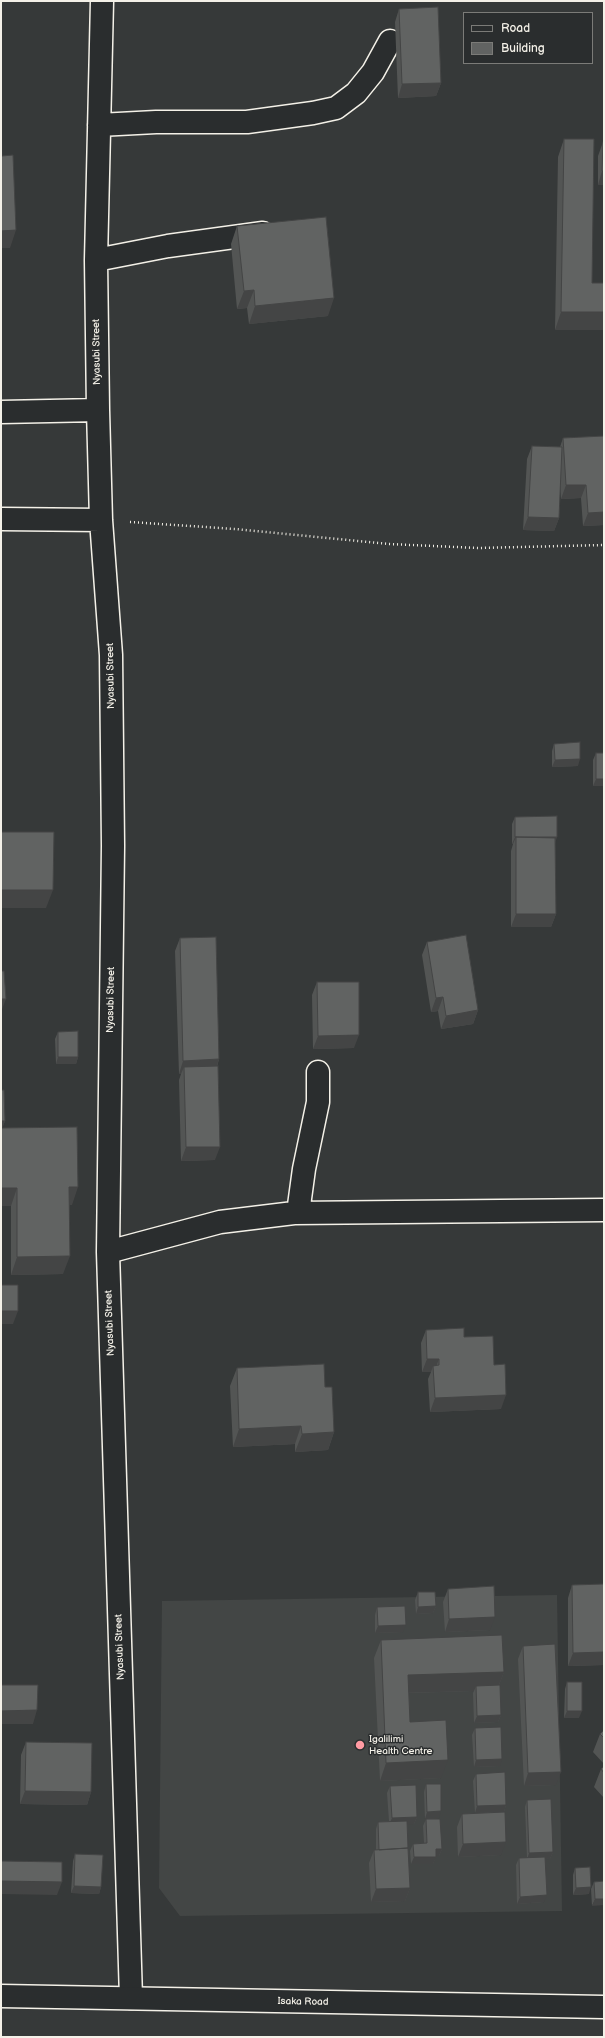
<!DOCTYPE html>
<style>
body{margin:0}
#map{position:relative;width:605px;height:2038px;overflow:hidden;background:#363939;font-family:"Balsamiq Sans",sans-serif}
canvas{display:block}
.frame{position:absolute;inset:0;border:2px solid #f4f1e8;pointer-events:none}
.legend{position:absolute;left:463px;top:12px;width:130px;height:52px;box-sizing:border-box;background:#2a2d2e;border:1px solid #7b7b78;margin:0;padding:5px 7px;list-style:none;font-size:12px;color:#f4f1e8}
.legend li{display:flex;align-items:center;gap:8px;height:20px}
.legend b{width:20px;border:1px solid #7b7b78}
</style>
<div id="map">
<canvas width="605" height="2038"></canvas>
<div class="frame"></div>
<ul class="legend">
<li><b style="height:5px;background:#2a2d2e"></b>Road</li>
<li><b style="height:11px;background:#616362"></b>Building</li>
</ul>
</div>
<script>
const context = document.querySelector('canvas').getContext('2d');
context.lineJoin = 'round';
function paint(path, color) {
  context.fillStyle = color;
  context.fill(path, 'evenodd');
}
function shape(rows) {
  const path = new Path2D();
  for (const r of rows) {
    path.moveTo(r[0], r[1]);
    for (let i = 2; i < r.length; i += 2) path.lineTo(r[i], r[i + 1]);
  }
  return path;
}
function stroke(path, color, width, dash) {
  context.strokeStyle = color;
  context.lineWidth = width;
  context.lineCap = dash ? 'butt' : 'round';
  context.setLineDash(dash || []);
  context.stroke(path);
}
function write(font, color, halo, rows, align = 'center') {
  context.font = font + ' "Balsamiq Sans",sans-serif';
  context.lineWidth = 3;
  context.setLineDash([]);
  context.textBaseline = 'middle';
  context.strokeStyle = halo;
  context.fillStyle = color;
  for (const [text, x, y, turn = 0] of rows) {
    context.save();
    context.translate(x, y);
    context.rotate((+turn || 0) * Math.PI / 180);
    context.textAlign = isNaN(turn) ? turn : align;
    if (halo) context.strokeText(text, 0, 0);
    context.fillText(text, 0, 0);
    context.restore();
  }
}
paint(shape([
 [557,1595,562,1911,180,1916,159,1888,162,1601]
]), '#434645');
const street = shape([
 [102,1,96,260,98,410,101,520,111,655,113,846,108,1252,131,1998],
 [99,125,156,122,247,122,313,113,336,108,356,93,373,72,390,41],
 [96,260,168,246,263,233],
 [1,412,98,410],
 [1,519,101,520],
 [298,1213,304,1169,318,1102,318,1072],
 [108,1252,220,1222,294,1213,604,1210]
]);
const secondary = shape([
 [1,1996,604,2007]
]);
stroke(street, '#f4f1e8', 25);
stroke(secondary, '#f4f1e8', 25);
stroke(shape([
 [130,522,235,529,389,544,478,548,604,545]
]), '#f4f1e8', 2.5, [1, 3]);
stroke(street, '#2a2d2e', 22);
stroke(secondary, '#2a2d2e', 22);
paint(shape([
 [399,9,441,83,436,96,398,98,395,22],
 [564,139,592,283,555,330,558,157],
 [603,142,604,185,598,185,598,156],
 [237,226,328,316,249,324,247,308,237,309,231,244],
 [604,436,604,525,583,526,581,498,561,499,560,482,559,518,554,531,523,530,527,459,532,446,560,447,563,438],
 [554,744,578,766,552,767,552,751],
 [596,753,604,786,593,786,593,760],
 [515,817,555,842,556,914,551,927,511,927,511,851,513,844,512,844,512,824],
 [180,938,219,1059,217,1067,215,1160,181,1161,179,1080,181,1074,179,1074,175,951],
 [427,942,478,1010,473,1024,441,1029,438,1011,431,1012,422,955],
 [317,982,354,1048,313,1049,312,995],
 [58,1032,78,1057,76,1064,56,1064,55,1039],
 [1,1090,5,1121,2,1128,72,1205,69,1205,63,1274,11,1275,11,1206,1,1206],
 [426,1330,464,1337,494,1365,501,1409,430,1412,428,1379,431,1372,422,1372,421,1343],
 [237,1368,325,1387,334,1432,328,1450,295,1452,295,1444,233,1447,230,1386],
 [604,1584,604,1665,568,1666,568,1598,572,1585],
 [448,1589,490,1630,445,1632,443,1602],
 [418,1592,436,1606,433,1613,416,1614,415,1600],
 [377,1607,403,1632,375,1633,375,1615],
 [381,1640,504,1672,499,1685,501,1715,498,1722,474,1723,473,1693,474,1691,409,1693,410,1722,441,1778,380,1781,374,1658],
 [523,1646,556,1785,524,1786,518,1659],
 [567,1682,579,1718,564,1718,565,1689],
 [475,1728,500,1766,474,1767,472,1735],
 [604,1730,604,1764,593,1752,600,1734],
 [26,1742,91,1792,87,1805,20,1804,21,1755],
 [604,1766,604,1798,594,1787,601,1769],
 [476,1774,506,1805,504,1812,501,1855,458,1857,457,1827,462,1814,475,1813,473,1781],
 [426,1784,439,1818,425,1819,424,1792],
 [390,1786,417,1817,414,1824,407,1824,410,1888,405,1901,371,1902,369,1863,374,1850,376,1850,376,1829,378,1822,389,1821,387,1793],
 [527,1800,553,1852,550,1859,545,1859,544,1902,517,1904,516,1865,519,1858,527,1858,525,1807],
 [426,1819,442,1849,439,1856,436,1856,433,1864,411,1864,410,1851,413,1844,424,1843,423,1826],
 [75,1854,101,1887,99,1894,71,1893,73,1861],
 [575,1868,589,1894,573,1895,573,1875],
 [604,1881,592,1906,591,1889,594,1882]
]), '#535554');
paint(shape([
 [441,83,436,96,398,98,402,84],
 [602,171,604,171,604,185,598,185],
 [16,230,10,248,1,248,1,231],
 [254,290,247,308,237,309,244,291],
 [334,298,328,316,249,324,255,306],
 [561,312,604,312,604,330,555,330],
 [566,485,586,485,581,498,561,499],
 [604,512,604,525,583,526,588,513],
 [528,517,559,518,554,531,523,530],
 [580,759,578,766,552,767,555,760],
 [596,779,604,779,604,786,593,786],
 [515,837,557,837,555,844,516,837,513,844,512,844],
 [1,890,53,890,46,908,1,908],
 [516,914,556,914,551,927,511,927],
 [443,997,438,1011,431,1012,436,998],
 [1,999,6,999,1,1012],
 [478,1010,473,1024,441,1029,446,1016],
 [359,1035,354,1048,313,1049,318,1036],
 [58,1057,78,1057,76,1064,56,1064],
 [219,1059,215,1072,184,1067,181,1074,179,1074,183,1061],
 [1,1121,5,1121,1,1132],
 [186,1147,220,1147,215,1160,181,1161],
 [69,1187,78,1187,72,1205,63,1205],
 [1,1188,17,1188,11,1206,1,1206],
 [70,1256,63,1274,11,1275,17,1257],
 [1,1311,18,1311,13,1324,1,1324],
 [427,1359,439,1359,434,1372,433,1366,431,1372,422,1372],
 [506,1395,501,1409,430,1412,435,1398],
 [301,1426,295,1444,233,1447,239,1429],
 [334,1432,328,1450,295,1452,302,1434],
 [436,1606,433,1613,416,1614,418,1607],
 [495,1617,490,1630,445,1632,449,1619],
 [406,1625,403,1632,375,1633,378,1626],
 [604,1652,604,1665,568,1666,573,1653],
 [504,1672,497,1690,476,1686,474,1691,401,1693,408,1675],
 [37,1710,33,1724,1,1724,1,1711],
 [567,1711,582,1711,579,1718,564,1718],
 [501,1715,498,1722,474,1723,477,1716],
 [502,1759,500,1766,474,1767,476,1760],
 [448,1760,441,1778,380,1781,386,1763],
 [561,1772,556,1785,524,1786,528,1773],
 [25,1791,91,1792,87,1805,20,1804],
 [506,1805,504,1812,475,1813,477,1806],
 [441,1811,439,1818,425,1819,427,1812],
 [417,1817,414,1824,389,1825,392,1818],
 [506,1842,501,1855,458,1857,463,1844],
 [436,1849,442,1849,439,1856,433,1856],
 [553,1852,550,1859,527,1860,529,1853],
 [414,1857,436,1857,433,1864,411,1864],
 [1,1881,62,1882,57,1895,1,1894],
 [74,1886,101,1887,99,1894,71,1893],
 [591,1887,589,1894,573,1895,576,1888],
 [410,1888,405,1901,371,1902,376,1889],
 [547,1895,544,1902,517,1904,520,1897],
 [595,1899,604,1899,604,1905,592,1906]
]), '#444545');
const building = shape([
 [438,7,441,83,402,84,399,9,438,7],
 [564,139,594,139,592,283,604,283,604,312,561,312,564,139],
 [1,140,2,156,13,155,16,230,1,231,1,140],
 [603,142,604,142,604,171,602,171,603,142],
 [326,217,334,298,255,306,254,290,244,291,237,226,326,217],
 [604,436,604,512,588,513,586,485,566,485,563,438,604,436],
 [532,446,562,447,559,518,528,517,532,446],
 [580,742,580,759,555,760,554,744,580,742],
 [596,753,604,753,604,779,596,779,596,753],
 [557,816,557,837,515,837,515,817,557,816],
 [1,832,54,832,53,890,1,890,1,832],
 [516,837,555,838,556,914,516,914,516,837],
 [466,935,478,1010,446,1016,443,997,436,998,427,942,466,935],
 [216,937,219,1059,183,1061,180,938,216,937],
 [1,971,4,971,6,999,1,999,1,971],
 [317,982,359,982,359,1035,318,1036,317,982],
 [78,1031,78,1057,58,1057,58,1032,78,1031],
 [218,1066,220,1147,186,1147,184,1067,218,1066],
 [1,1090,4,1090,5,1121,1,1121,1,1090],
 [77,1127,78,1187,69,1187,70,1256,17,1257,17,1188,1,1188,1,1128,77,1127],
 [1,1285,18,1285,18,1311,1,1311,1,1285],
 [464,1328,464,1337,493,1336,494,1365,505,1364,506,1395,435,1398,433,1366,439,1365,439,1359,427,1359,426,1330,464,1328],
 [324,1364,325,1387,332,1387,334,1432,302,1434,301,1426,239,1429,237,1368,324,1364],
 [604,1584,604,1652,573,1653,572,1585,604,1584],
 [494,1586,495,1617,449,1619,448,1589,494,1586],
 [418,1592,435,1592,436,1606,418,1607,418,1592],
 [405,1606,406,1625,378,1626,377,1607,405,1606],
 [502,1635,504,1672,408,1675,410,1722,446,1720,448,1760,386,1763,381,1640,502,1635],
 [555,1644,561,1772,528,1773,523,1646,555,1644],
 [567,1682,582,1682,582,1711,567,1711,567,1682],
 [1,1685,38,1685,37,1710,1,1711,1,1685],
 [500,1685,501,1715,477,1716,476,1686,500,1685],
 [501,1727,502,1759,476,1760,475,1728,501,1727],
 [604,1730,604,1738,600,1734,604,1730],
 [26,1742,92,1743,91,1792,25,1791,26,1742],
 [604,1766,604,1773,601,1769,604,1766],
 [505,1772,506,1805,477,1806,476,1774,505,1772],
 [426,1784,441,1784,441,1811,427,1812,426,1784],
 [416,1785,417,1817,392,1818,390,1786,416,1785],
 [551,1799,553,1852,529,1853,527,1800,551,1799],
 [505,1812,506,1842,463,1844,462,1814,505,1812],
 [426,1819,440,1819,442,1849,436,1849,436,1857,414,1857,413,1844,427,1843,426,1819],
 [407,1821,408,1848,379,1850,378,1822,407,1821],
 [408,1848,410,1888,376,1889,374,1850,408,1848],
 [75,1854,103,1855,101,1887,74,1886,75,1854],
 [545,1857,547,1895,520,1897,519,1858,545,1857],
 [1,1861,62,1862,62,1882,1,1881,1,1861],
 [590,1867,591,1887,576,1888,575,1868,590,1867],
 [604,1881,604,1899,595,1899,594,1882,604,1881]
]);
paint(building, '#616362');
stroke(building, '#444545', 1);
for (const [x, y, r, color] of [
 [360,1745,5,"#ff9aa2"]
]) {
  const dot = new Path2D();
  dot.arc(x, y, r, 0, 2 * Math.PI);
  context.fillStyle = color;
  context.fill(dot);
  stroke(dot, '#2a2d2e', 1.5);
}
write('10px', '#f4f1e8', '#2a2d2e', [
 ["Nyasubi Street",97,352,-91],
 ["Nyasubi Street",111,676,-91],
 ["Nyasubi Street",111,1000,-89],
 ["Nyasubi Street",110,1323,-92],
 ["Nyasubi Street",120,1647,-92],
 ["Isaka Road",303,2002,1]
]);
write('10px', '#f4f1e8', '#2a2d2e', [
 ["Igalilimi",369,1739],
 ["Health Centre",369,1751]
], 'left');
</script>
